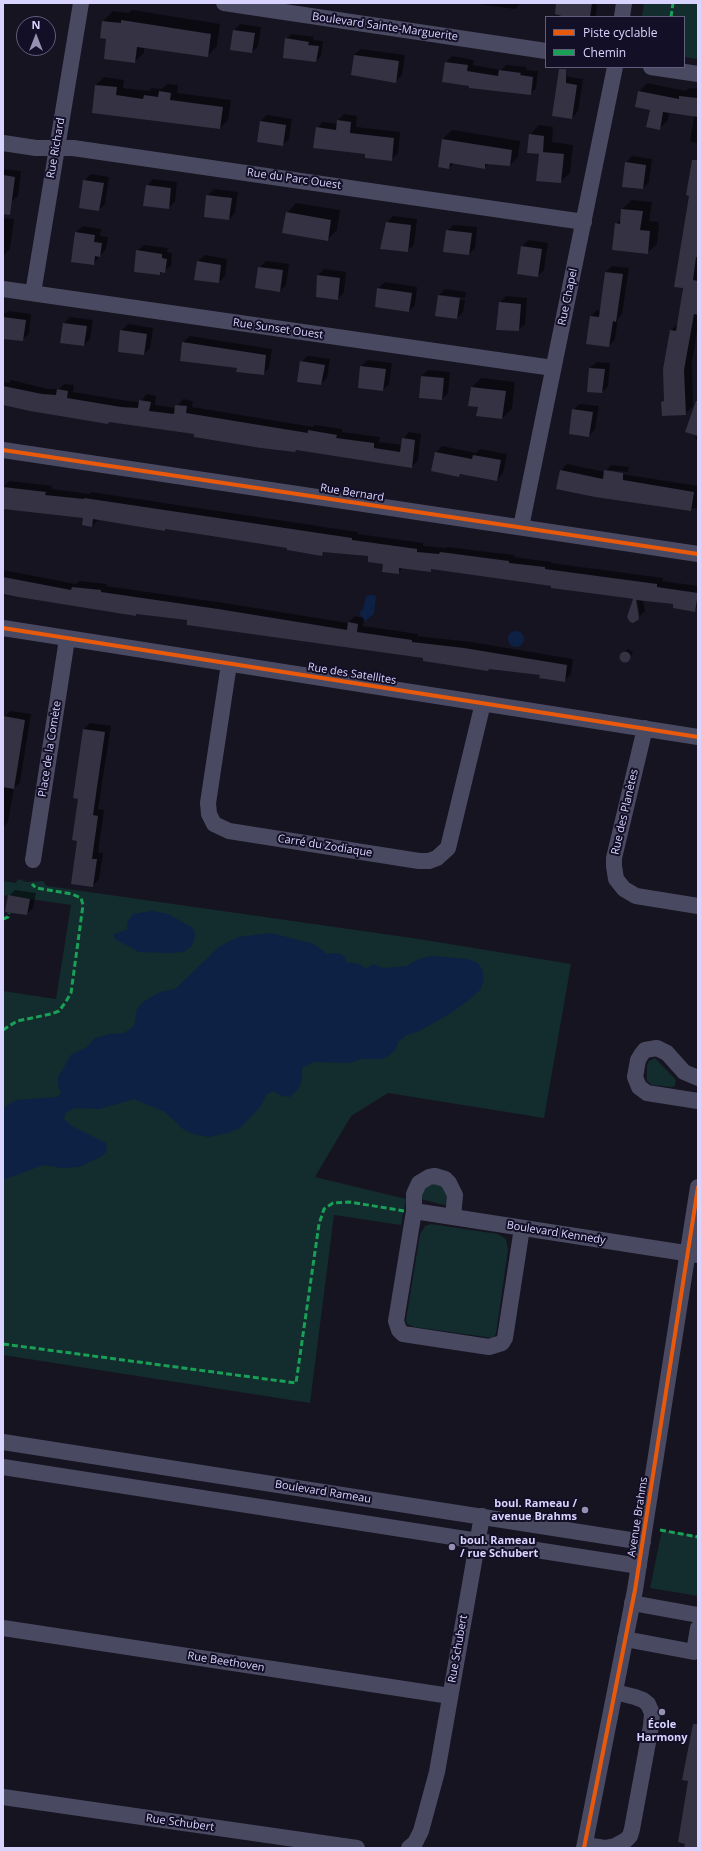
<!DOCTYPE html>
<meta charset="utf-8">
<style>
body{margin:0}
#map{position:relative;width:701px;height:1851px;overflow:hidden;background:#161421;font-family:"Open Sans",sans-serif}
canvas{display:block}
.frame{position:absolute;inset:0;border:4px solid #d9d4ff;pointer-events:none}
.legend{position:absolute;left:545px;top:16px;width:140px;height:52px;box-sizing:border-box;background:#130f26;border:1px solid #625e7d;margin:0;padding:5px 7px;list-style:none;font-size:12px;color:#d9d4ff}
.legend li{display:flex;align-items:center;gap:8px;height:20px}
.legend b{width:20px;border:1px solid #625e7d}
.north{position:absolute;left:16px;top:16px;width:40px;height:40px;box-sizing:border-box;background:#130f26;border:1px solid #625e7d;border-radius:50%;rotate:0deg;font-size:11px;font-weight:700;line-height:16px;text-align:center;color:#d9d4ff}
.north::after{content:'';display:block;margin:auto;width:14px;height:18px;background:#9591b1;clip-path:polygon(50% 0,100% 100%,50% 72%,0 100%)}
</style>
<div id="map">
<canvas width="701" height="1851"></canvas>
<div class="frame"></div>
<ul class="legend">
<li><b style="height:5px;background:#e8590c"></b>Piste cyclable</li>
<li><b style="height:5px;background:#1a9f57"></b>Chemin</li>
</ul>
<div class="north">N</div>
</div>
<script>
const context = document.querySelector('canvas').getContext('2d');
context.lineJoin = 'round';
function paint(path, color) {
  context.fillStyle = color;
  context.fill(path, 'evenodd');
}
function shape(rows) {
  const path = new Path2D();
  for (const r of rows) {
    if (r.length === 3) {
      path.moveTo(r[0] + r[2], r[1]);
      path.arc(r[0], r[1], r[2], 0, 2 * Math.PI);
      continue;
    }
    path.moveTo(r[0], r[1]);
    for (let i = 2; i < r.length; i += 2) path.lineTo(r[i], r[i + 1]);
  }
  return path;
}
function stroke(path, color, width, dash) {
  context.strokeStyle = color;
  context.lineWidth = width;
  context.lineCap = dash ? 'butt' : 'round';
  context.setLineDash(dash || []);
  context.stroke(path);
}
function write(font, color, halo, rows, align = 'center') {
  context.font = font + ' "Open Sans",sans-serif';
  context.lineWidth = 4;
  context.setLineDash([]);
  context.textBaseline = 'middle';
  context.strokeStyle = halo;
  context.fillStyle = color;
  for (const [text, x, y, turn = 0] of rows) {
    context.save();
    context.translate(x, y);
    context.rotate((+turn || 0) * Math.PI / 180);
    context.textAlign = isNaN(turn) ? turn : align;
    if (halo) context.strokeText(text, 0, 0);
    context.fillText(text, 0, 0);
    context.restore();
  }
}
paint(shape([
 [644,3,698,3,698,59,684,57,684,17,642,17],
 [18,879,27,882,43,881,47,886,419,939,571,964,544,1118,388,1093,351,1116,315,1177,406,1199,401,1225,334,1215,310,1403,3,1355,3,991,56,999,71,905,3,895,3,881,16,883],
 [655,1058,676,1080,675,1086,672,1087,652,1085,647,1081,647,1065,649,1061],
 [436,1184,443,1187,446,1192,447,1204,444,1205,421,1199,423,1191,427,1186],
 [431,1224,498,1234,506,1239,508,1250,496,1334,493,1338,414,1327,407,1324,406,1320,420,1234,425,1226],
 [662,1530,698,1536,698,1596,650,1588]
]), '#132c2d');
paint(shape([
 [371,595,376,596,374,614,365,621,359,613,363,609,366,596],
 [516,639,8],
 [152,911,168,914,193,928,195,936,192,946,183,952,171,953,139,952,115,939,114,934,127,930,127,923,133,914],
 [271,933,314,944,327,954,339,953,345,957,346,962,359,964,366,969,373,964,384,968,407,966,419,959,432,956,468,959,478,963,482,969,484,979,481,989,470,999,451,1013,419,1031,407,1035,399,1041,395,1050,388,1056,382,1059,361,1059,350,1063,313,1062,302,1068,302,1080,298,1089,290,1097,281,1096,274,1091,267,1094,260,1107,240,1128,227,1133,208,1137,194,1134,183,1129,165,1112,134,1099,99,1109,75,1108,65,1113,64,1119,72,1126,106,1143,107,1151,102,1156,79,1167,63,1168,43,1165,3,1180,3,1111,6,1106,17,1100,57,1097,61,1093,58,1085,58,1077,71,1055,87,1047,95,1038,110,1034,124,1033,134,1026,137,1009,143,1002,160,992,175,989,220,946,238,937]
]), '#0d2144');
paint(shape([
 [469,3,521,3,515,9],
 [557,3,597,3,596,15,594,17,566,17],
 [132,10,220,24,217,46,207,56,144,47,144,53,134,62,107,38,101,37,103,21,113,11,129,13],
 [240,24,261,27,258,46,252,52,234,30],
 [292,34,314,37,313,40,323,41,321,56,316,61,286,39],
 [361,49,405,55,402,75,396,81,354,55],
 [452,56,474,60,473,65,501,70,506,65,526,67,526,70,538,71,536,88,530,94,470,85,446,62],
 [564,76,583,79,578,111,572,118],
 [104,77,124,80,123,88,149,91,152,88,162,89,167,84,178,85,177,93,231,100,228,120,220,128,93,112,96,85],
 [647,83,686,91,689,88,698,89,698,143,690,142,694,116,669,112,668,120,659,129,651,109,639,92],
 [344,114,357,116,356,127,400,132,398,153,391,160,366,154,317,128,323,122,338,124,338,120],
 [267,115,292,119,289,139,282,145,260,122],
 [539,125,553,127,552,142,573,145,570,173,560,182,530,135],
 [452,130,520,141,518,157,510,165,488,164,484,168,454,163,449,168,439,167,443,139],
 [632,156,652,159,649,182,643,188,626,163],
 [698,163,698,325,692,362,693,406,685,414,665,400,671,330,678,323],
 [3,169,21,171,18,196,11,202,3,201],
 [91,174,109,177,105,204,99,210,84,181],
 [153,179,177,182,175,202,168,208,147,186],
 [214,189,238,192,235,213,229,219,207,196],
 [632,200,652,202,649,221,659,222,657,244,647,253,616,224,621,219,622,209],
 [296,203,340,210,337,230,327,240,287,213],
 [393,216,417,219,414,245,407,251,387,222],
 [3,218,14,219,10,249,4,255],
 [453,225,477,227,475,248,469,254,447,231],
 [83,226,101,229,100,236,108,237,106,249,93,264,76,232],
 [529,240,548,243,544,270,538,276,522,246],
 [144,245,168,248,167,252,172,253,171,266,159,274,137,251],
 [205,255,227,259,225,276,219,282,198,261],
 [266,261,289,264,286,285,280,291,259,268],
 [612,266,629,268,622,314,618,319,615,339,609,346,591,316,597,310,601,311,606,272],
 [324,269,346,272,344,292,338,299,318,275],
 [385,282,417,287,415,305,409,311,376,306,378,288],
 [445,289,466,292,465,298,442,295,442,297,465,300,463,312,457,318,438,296],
 [506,296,527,298,525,324,518,330,500,302],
 [9,311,31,314,29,334,22,340,3,337,3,313,6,313],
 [70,317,93,320,90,339,84,345,64,323],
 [128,324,153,328,150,348,144,354,121,331],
 [190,336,272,349,269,368,263,374,238,368,183,342],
 [308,356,330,359,327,378,321,384,301,362],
 [368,360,392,363,389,384,383,390,361,366],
 [597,362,610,363,608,386,602,392,590,368],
 [428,370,450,372,448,393,442,399,422,376],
 [481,378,515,382,512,409,502,418,478,415,479,406,472,387],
 [11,380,48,389,59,389,64,384,74,385,73,392,128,401,140,402,147,394,156,396,155,405,176,408,183,399,193,401,192,407,313,427,315,425,342,429,342,432,380,437,379,442,402,445,403,439,409,432,421,434,418,460,412,467,3,404,3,382,9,383],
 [580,404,599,406,595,429,589,436,573,410],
 [698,409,698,441,696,440,695,434],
 [442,446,476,453,480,449,507,454,503,473,497,480,462,473,459,476,436,452],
 [567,464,605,472,611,465,629,467,628,472,609,470,609,472,698,486,698,509,692,508,691,510,561,471],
 [9,481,52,486,51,489,90,494,91,492,358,532,358,534,423,543,423,546,445,548,447,547,514,555,514,557,551,562,551,563,663,578,663,581,698,586,698,607,694,611,675,604,643,600,645,611,637,619,635,599,433,568,430,571,404,567,398,573,370,555,325,551,322,554,288,547,200,533,152,528,99,519,92,526,84,517,3,508,3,487],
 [635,600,637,600,640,617,638,617],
 [3,570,76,584,79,581,107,584,106,586,224,603,348,623,355,616,364,618,363,626,418,634,417,636,471,642,573,659,571,674,564,681,541,675,188,619,69,605,3,595],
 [628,649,633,652,630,657,623,662,620,658,621,653],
 [10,711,31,714,20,782,14,788,8,822,3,828,3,722,4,717],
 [90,723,111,726,98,809,104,810,98,853,103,853,99,879,93,886,78,840,79,798,84,729],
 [15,890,36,893,33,908,27,914,9,896]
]), '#0007');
paint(shape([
 [556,3,592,3,590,17,565,17,555,14],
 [121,20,211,34,208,57,137,47,135,63,104,59,106,39,100,38,102,21,121,23],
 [233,30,255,33,252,53,230,50],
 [285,38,309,42,308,45,319,46,316,62,283,58],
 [354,55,399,61,396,83,351,75],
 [445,62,468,65,467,71,498,76,499,70,521,73,520,75,533,77,531,95,469,88,469,86,442,82],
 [559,69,566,69,566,83,577,85,572,119,552,116],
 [95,85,117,87,116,95,143,99,144,95,158,97,159,91,171,93,170,100,223,107,220,129,92,113],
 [638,91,679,99,679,96,698,98,698,117,663,112,660,130,646,127,650,110,635,107],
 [337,120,351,122,350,133,394,138,392,161,365,158,365,154,313,148,316,127,336,130],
 [260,121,286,125,283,146,257,142],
 [529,134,544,136,543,152,564,154,561,183,536,181,539,154,527,153],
 [442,139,512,150,510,166,485,164,485,169,450,163,449,169,438,167],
 [692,160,698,160,698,257,696,257,693,280,698,281,698,315,694,314,684,370,686,415,662,416,661,402,664,401,663,369,670,330,676,331,683,288,674,287,689,196,686,195],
 [625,162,646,165,643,189,622,187],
 [3,175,15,177,10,215,3,214],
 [83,180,104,183,99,211,79,208],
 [146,185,171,188,169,209,143,206],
 [206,195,232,198,229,220,204,217],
 [621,209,643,211,640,230,650,231,648,254,612,250,615,223,620,224],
 [286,212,331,220,328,241,282,233],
 [386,222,411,225,408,252,380,249],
 [446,230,472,233,469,255,443,252],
 [75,232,95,235,94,242,102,243,100,257,95,256,94,265,71,262],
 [521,246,542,249,538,277,517,274],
 [136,250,162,254,162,258,167,259,165,273,160,272,160,275,134,272],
 [197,261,221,265,219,283,194,280],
 [258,267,283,270,280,292,255,288],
 [605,272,623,274,616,322,613,321,609,347,586,344,590,316,599,317],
 [317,275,340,278,338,300,316,297],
 [377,288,412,293,409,312,375,307],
 [438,295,460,298,457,319,435,316],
 [499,302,521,304,519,331,496,330],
 [3,317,26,320,23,341,3,339],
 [63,323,87,326,84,346,60,343],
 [120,330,147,334,144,355,118,352],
 [182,342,266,355,264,375,236,372,237,368,180,361],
 [300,361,325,365,321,385,297,382],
 [360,366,386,369,383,391,358,388],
 [589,368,605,369,602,393,587,392],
 [421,376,444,378,442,400,419,398],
 [3,386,42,394,56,395,57,389,68,391,67,398,121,407,138,408,139,400,151,402,149,411,174,414,175,405,187,406,186,413,308,433,308,430,337,435,336,438,374,443,374,448,400,452,402,438,415,440,412,468,296,450,295,452,261,448,194,437,194,434,109,422,108,424,30,411,3,405],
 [471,387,506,391,502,419,476,416,478,407,468,406],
 [696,401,698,401,698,436,685,432],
 [572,409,593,412,589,437,569,434],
 [435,452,472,459,473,455,501,460,497,481,460,474,459,477,431,471],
 [560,470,603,479,604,470,623,473,623,480,694,492,691,511,595,497,556,489],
 [3,487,46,492,45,495,84,499,84,498,352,538,352,540,417,549,417,552,439,554,440,552,509,561,509,563,545,567,545,569,657,584,657,587,698,593,695,612,673,608,673,604,636,600,639,618,638,620,633,623,630,622,627,617,633,599,627,598,551,588,551,586,431,569,431,572,399,568,399,574,382,572,383,564,368,562,368,556,323,552,322,556,287,550,287,548,199,534,165,529,165,531,93,519,92,527,82,525,83,518,3,509],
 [3,577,71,590,72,587,101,590,101,592,218,609,347,630,348,622,358,624,357,632,412,640,412,642,464,648,567,665,565,682,539,678,540,675,489,669,488,671,423,661,423,658,187,625,187,620,136,614,136,616,18,597,3,594],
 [625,657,5.5],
 [3,716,25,720,14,789,3,787],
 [83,729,105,732,93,815,98,816,92,859,97,859,93,887,71,884,77,841,72,840,78,799,73,798],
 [8,895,30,899,27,915,5,912],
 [693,1724,698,1724,698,1848,684,1848,685,1844,678,1842,688,1781,682,1780]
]), '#343243');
stroke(shape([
 [224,3,546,51],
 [622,17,624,3],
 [651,67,698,74],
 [3,143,36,148,73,148,584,222],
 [3,289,553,368],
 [33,293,81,3],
 [3,450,698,554],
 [521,527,615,67],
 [3,628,698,737],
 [229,664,208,803,209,814,214,824,229,831,419,861,429,861,437,858,448,848,483,703],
 [645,728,614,858,614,866,616,879,624,889,636,896,698,906],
 [33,860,67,639],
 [698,1078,684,1072,667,1053,657,1048,645,1050,641,1055,638,1060,635,1077,639,1087,647,1093,698,1101],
 [414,1211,698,1255],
 [453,1217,455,1195,449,1183,445,1179,435,1176,429,1177,419,1183,414,1194,414,1211,396,1321,399,1330,403,1334,489,1347,502,1343,505,1338,522,1228],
 [3,1442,643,1542],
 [3,1467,639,1566],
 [632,1603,698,1615],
 [3,1628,450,1696],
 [625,1639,694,1652,698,1628],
 [3,1797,357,1848],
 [585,1845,605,1848,615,1846,626,1840,630,1836,632,1829,651,1726,652,1713,648,1704,643,1700,635,1697,615,1692],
 [409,1848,415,1843,421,1831,437,1772,482,1516],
 [584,1848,635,1590,698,1187]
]), '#4a4962', 16);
stroke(shape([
 [671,17,673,3],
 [3,919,8,917,9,913],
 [3,1030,17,1021,51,1014,59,1011,65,1003,71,993,83,905,81,898,72,894,36,888,32,884],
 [3,1344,296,1383,319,1224,324,1209,333,1203,350,1202,404,1211],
 [660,1530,698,1537]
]), '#1a9f57', 3, [6, 3]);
stroke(shape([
 [3,450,698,554],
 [3,628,698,737],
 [584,1848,635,1590,698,1187]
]), '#e8590c', 4);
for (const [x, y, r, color] of [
 [585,1510,4,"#9591b1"],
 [452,1547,4,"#9591b1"],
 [662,1712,4,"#9591b1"]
]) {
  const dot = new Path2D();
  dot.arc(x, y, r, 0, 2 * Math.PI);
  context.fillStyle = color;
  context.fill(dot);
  stroke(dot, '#130f26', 1.5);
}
write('11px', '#d9d4ff', '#130f26', [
 ["Boulevard Sainte-Marguerite",385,27,8],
 ["Rue Richard",56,148,-80],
 ["Rue du Parc Ouest",294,179,8],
 ["Rue Chapel",568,297,-78],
 ["Rue Sunset Ouest",278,329,8],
 ["Rue Bernard",352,493,9],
 ["Rue des Satellites",352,674,9],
 ["Place de la Comète",50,749,-81],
 ["Rue des Planètes",625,812,-77],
 ["Carré du Zodiaque",325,846,9],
 ["Boulevard Kennedy",556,1233,9],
 ["Boulevard Rameau",323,1492,9],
 ["Avenue Brahms",638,1517,-81],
 ["Rue Schubert",458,1649,-80],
 ["Rue Beethoven",226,1662,9],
 ["Rue Schubert",180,1823,8]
]);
write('bold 11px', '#d9d4ff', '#130f26', [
 ["boul. Rameau /",577,1504],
 ["avenue Brahms",577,1517],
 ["boul. Rameau",460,1541,"left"],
 ["/ rue Schubert",460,1554,"left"],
 ["École",662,1725,"center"],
 ["Harmony",662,1738,"center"]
], 'right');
</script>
